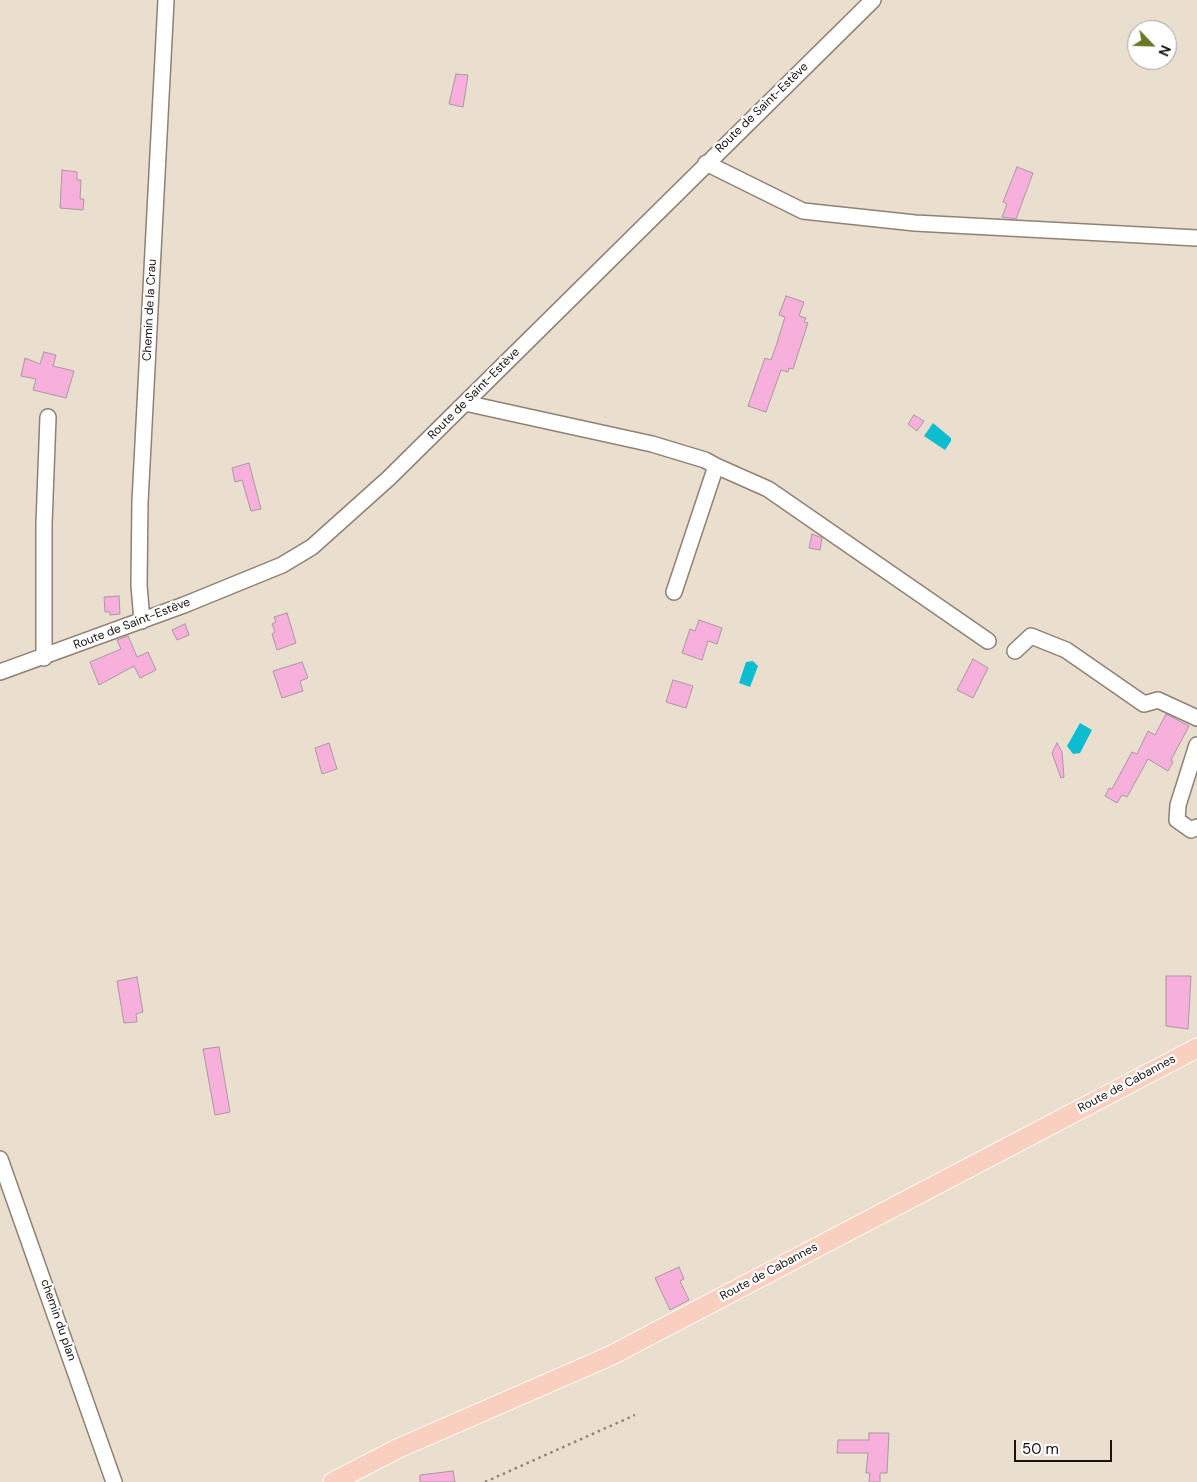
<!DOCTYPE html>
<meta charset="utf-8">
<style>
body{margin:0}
#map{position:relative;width:1197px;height:1482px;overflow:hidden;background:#eadece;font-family:"DM Sans",sans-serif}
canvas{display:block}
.north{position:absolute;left:1127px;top:20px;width:50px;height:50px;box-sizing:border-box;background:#fff;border:1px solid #a3a19f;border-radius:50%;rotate:114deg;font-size:14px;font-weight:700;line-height:20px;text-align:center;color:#18130e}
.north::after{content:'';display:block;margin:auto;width:18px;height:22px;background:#6b7622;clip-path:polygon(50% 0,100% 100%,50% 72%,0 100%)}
.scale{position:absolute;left:1014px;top:1440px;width:98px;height:22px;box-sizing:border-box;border:2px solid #18130e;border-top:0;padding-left:6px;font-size:15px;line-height:18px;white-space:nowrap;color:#18130e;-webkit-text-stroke:4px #fff;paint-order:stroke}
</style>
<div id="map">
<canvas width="1197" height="1482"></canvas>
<div class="north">N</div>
<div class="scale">50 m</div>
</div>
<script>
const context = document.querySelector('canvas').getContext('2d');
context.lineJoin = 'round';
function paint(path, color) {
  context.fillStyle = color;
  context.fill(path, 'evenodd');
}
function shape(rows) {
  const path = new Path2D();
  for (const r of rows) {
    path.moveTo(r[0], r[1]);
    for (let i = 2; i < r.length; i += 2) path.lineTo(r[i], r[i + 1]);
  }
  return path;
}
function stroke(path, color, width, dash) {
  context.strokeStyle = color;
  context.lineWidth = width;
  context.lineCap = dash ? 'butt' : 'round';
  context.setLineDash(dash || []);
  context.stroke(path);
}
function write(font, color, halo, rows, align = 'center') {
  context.font = font + ' "DM Sans",sans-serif';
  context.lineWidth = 4.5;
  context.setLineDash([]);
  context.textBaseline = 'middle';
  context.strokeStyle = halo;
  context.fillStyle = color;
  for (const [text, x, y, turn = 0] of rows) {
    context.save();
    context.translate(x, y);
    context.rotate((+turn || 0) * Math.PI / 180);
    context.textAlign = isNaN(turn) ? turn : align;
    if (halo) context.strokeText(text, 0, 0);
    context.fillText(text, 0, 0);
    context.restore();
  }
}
paint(shape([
 [933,423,951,438,951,441,945,450,924,436],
 [753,661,758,666,750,687,739,683,746,662],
 [1080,723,1092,730,1080,753,1073,754,1067,746]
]), '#0cbdd1');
const building = shape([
 [456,74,468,75,463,107,449,104,456,74],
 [1017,167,1033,173,1016,219,1002,217,1007,204,1003,202,1017,167],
 [62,170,77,172,77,180,81,180,80,199,84,199,83,210,60,208,62,170],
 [786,296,804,302,799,316,806,318,804,322,808,323,793,369,789,368,788,372,781,370,766,412,748,406,765,358,771,360,777,343,785,317,779,315,786,296],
 [44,352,56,355,53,366,74,371,66,398,33,390,36,379,21,376,25,358,40,364,44,352],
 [914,415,924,421,917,431,908,424,914,415],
 [249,463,261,509,251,511,242,480,235,482,232,468,249,463],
 [812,534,822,538,820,550,809,548,812,534],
 [119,596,120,614,110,615,110,612,105,612,104,597,119,596],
 [287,613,296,643,277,650,272,634,275,632,272,624,276,622,274,617,287,613],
 [699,620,722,628,717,644,708,641,702,660,682,653,690,629,695,631,699,620],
 [185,624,189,635,177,640,172,630,185,624],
 [128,636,137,657,148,652,156,670,140,678,134,666,99,685,90,662,121,649,117,640,128,636],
 [973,659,988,668,973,698,957,690,973,659],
 [302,662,308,678,300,681,303,691,282,698,273,671,302,662],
 [673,680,693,686,686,708,666,702,673,680],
 [1166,714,1189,726,1171,760,1173,762,1168,771,1148,759,1127,797,1122,795,1117,803,1105,796,1109,788,1112,789,1132,752,1137,754,1148,731,1155,735,1166,714],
 [329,743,337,769,322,774,315,748,329,743],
 [1057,743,1062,752,1064,777,1061,778,1052,753,1057,743],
 [1166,976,1191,976,1188,1029,1166,1026,1166,976],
 [137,977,143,1012,136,1014,137,1022,124,1023,117,981,137,977],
 [219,1047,230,1112,215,1115,203,1049,219,1047],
 [679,1267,684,1279,680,1281,689,1300,670,1310,655,1278,679,1267],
 [869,1433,889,1433,887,1473,880,1473,880,1482,869,1482,870,1473,866,1473,868,1453,837,1453,838,1440,869,1440,869,1433],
 [453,1471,455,1482,420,1482,420,1475,453,1471]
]);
paint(building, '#f7b0dc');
stroke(building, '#a997a2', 1);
const minor = shape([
 [706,163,803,211,915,223,1197,238],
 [465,403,652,444,705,460,716,466,674,592],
 [716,466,768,489,988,641],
 [142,621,139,585,140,502,166,0],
 [1015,651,1031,636,1066,650,1144,704,1158,700,1197,718],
 [44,658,44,524,48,417],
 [0,672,184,605,282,565,312,547,389,478,873,0],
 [1197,745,1178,805,1177,820,1191,830,1197,827],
 [0,1159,114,1482]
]);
const major = shape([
 [333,1482,399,1448,610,1356,1197,1048]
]);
stroke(minor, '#8d8274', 18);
stroke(major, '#fff', 21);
stroke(shape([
 [485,1482,635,1415]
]), '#8e857a', 2.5, [2.5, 4]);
stroke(minor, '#fff', 15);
stroke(major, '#f9d0bf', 19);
write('12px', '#18130e', '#fff', [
 ["Route de Saint-Estève",762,108,-44],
 ["Chemin de la Crau",150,310,-87],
 ["Route de Saint-Estève",474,394,-45],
 ["Route de Saint-Estève",132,624,-21],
 ["Route de Cabannes",1127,1084,-28],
 ["Route de Cabannes",769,1272,-28],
 ["chemin du plan",58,1320,71]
]);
</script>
